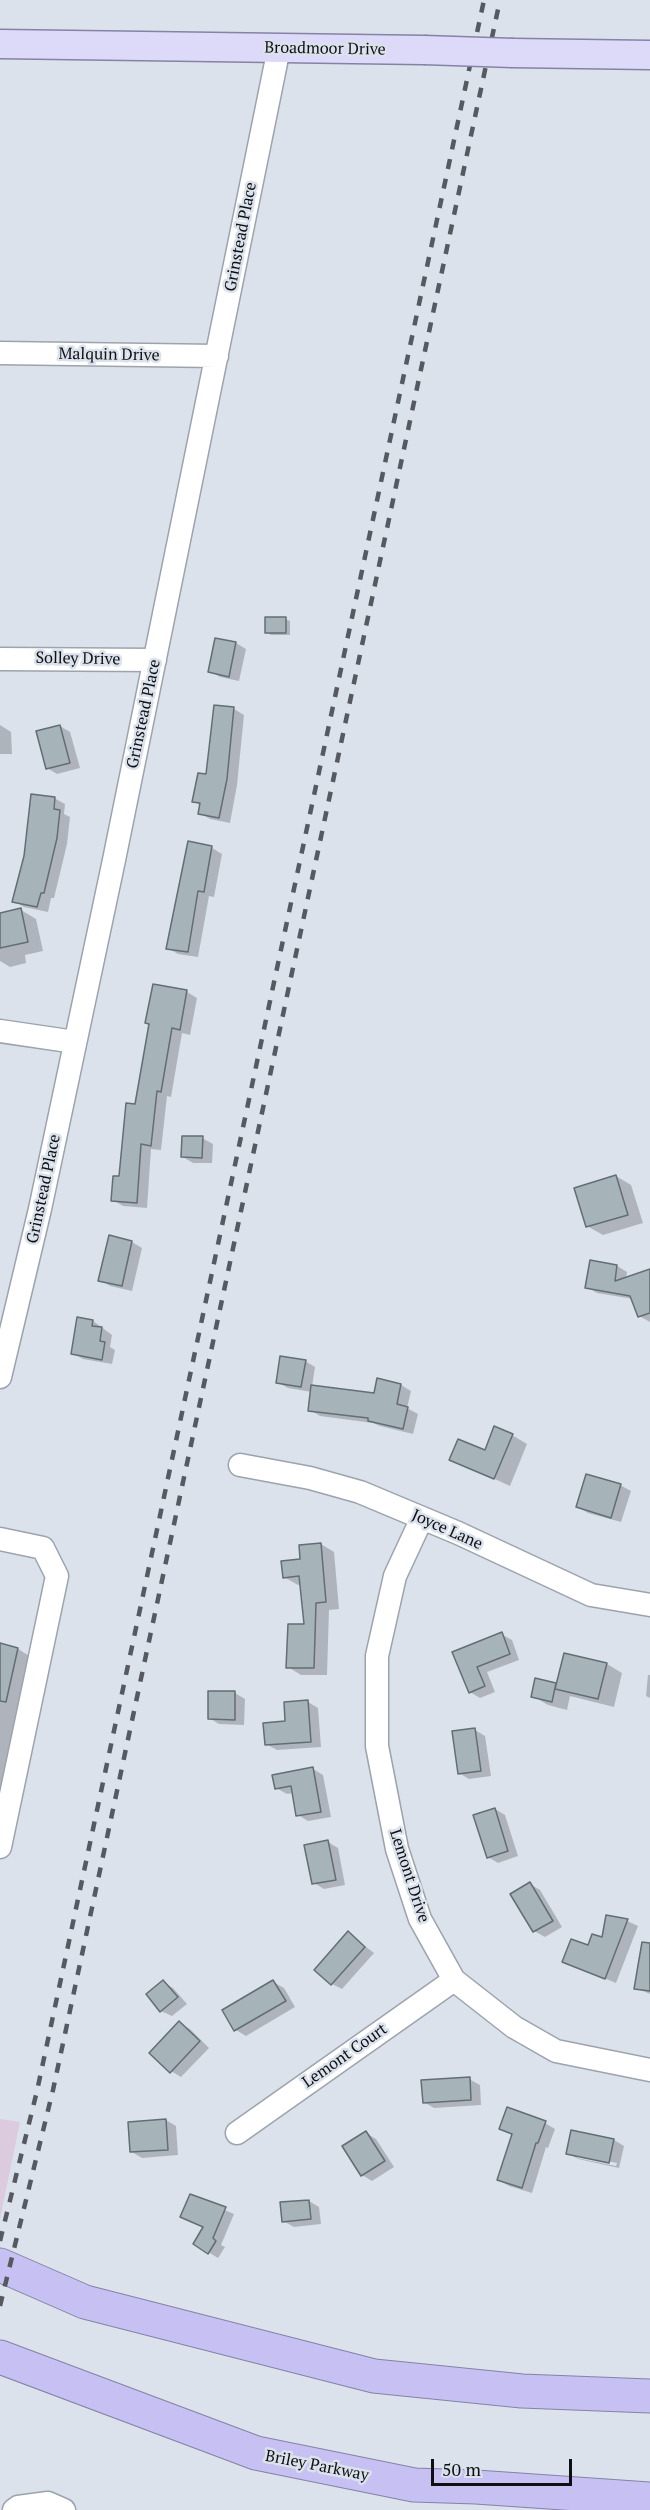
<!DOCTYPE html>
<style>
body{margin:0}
#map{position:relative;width:650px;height:2510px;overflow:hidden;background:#dbe2ec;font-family:"PT Serif",serif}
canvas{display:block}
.scale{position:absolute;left:431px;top:2459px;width:141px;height:27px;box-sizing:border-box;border:3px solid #0d0f13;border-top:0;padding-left:8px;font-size:18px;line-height:21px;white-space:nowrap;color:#0d0f13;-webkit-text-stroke:4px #dbe2ec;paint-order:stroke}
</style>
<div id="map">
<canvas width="650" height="2510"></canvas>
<div class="scale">50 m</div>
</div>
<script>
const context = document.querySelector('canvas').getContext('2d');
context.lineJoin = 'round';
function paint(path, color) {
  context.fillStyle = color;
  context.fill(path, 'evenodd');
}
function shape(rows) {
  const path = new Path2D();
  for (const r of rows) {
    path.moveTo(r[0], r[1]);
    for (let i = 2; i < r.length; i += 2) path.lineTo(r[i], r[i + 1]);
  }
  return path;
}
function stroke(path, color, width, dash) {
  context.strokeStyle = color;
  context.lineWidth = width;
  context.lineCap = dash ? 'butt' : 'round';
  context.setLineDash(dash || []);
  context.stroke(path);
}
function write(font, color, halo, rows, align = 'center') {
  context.font = font + ' "PT Serif",serif';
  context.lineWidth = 5;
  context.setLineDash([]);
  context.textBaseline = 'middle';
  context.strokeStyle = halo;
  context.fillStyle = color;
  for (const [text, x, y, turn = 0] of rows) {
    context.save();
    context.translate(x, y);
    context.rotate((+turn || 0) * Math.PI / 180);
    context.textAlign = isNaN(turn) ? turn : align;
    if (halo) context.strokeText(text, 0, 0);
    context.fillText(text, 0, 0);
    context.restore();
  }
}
paint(shape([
 [0,2119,20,2122,0,2219]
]), '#dccbde');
paint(shape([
 [285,619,290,621,290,635,271,635,266,632],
 [216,639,236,643,246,649,239,681,220,677,210,671],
 [215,706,234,709,244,715,237,785,230,823,210,819,200,813,201,806,193,801,207,776],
 [0,725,11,732,12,754,0,754],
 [60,726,70,732,80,768,57,774,47,768],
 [54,798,65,804,64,814,70,817,67,844,54,898,51,898,48,912,24,907,14,901],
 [189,843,212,848,222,854,214,897,209,896,198,957,178,954,168,948],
 [21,910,36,919,43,951,25,955,26,963,10,967,0,961,0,914],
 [154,986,187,992,197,998,190,1035,182,1033,171,1097,167,1096,161,1150,151,1149,147,1208,123,1206,113,1200,120,1178,136,1106],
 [202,1138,213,1144,212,1163,193,1163,183,1157],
 [616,1176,631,1185,643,1223,603,1235,587,1226],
 [132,1242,142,1248,132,1291,110,1286,100,1280],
 [591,1262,617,1266,627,1272,626,1279,650,1271,650,1322,639,1316,633,1299,597,1293,587,1287],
 [93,1321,112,1335,110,1347,115,1350,112,1364,83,1359,72,1353],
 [305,1361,315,1367,312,1387,375,1395,401,1385,411,1391,407,1408,418,1414,413,1434,380,1426,373,1423,320,1416,310,1410,312,1392,288,1388,277,1382],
 [512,1435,527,1444,510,1486,451,1459,485,1452],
 [620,1485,631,1491,621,1522,588,1513,578,1507],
 [321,1544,334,1552,339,1609,329,1610,327,1675,301,1675,288,1667,305,1626,302,1584,298,1585,284,1577],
 [501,1634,512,1640,519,1660,487,1672,495,1692,480,1698,470,1692,454,1653],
 [0,1645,18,1649,36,1660,0,1825],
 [565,1654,607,1664,622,1673,614,1707,570,1696,567,1710,548,1705,533,1696,537,1680,557,1685],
 [648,1675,650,1675,650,1698,646,1696],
 [235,1693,245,1699,244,1725,219,1724,209,1718],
 [308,1702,318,1708,321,1747,277,1750,266,1744],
 [475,1730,485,1736,491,1776,469,1779,459,1773],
 [313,1769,323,1775,331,1817,308,1821,298,1815,293,1793,287,1794,276,1788],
 [495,1809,505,1815,518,1856,498,1863,488,1857],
 [328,1842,338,1848,345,1885,324,1889,314,1883],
 [530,1884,540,1890,562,1927,545,1937,534,1931,512,1894],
 [607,1916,627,1921,638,1926,616,1983,563,1961,603,1939],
 [348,1933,374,1953,342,1989,332,1984],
 [650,1969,650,1994,636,1988],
 [163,1982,173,1988,187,2004,172,2016,161,2011],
 [273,1982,284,1988,295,2007,246,2036,236,2030],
 [179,2023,190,2029,209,2048,181,2077,171,2071],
 [469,2079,480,2085,481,2105,434,2108,424,2102],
 [166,2120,176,2126,178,2155,142,2158,132,2152],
 [545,2123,555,2129,548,2148,546,2147,532,2193,509,2186,499,2180,513,2135,500,2128],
 [366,2133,376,2139,394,2167,372,2181,362,2175],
 [614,2140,624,2146,619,2168,578,2159,568,2153],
 [577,2155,617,2163,616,2166,577,2158],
 [191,2196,234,2214,221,2245,225,2247,218,2258,195,2244,205,2227],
 [309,2201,319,2207,321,2224,294,2227,283,2221]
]), '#0003');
const building = shape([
 [265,617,286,617,286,633,265,633,265,617],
 [215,638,236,642,229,677,208,672,215,638],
 [214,705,234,707,227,779,219,818,198,814,200,803,192,802,198,773,206,774,214,705],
 [60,725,70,763,46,769,36,731,60,725],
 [31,794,55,797,54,809,60,810,57,838,44,893,41,893,37,907,12,902,24,856,31,794],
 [188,841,212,846,204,892,198,891,188,952,166,949,188,841],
 [21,908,28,942,0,948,0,913,21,908],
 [153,984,187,990,180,1030,172,1028,161,1092,157,1091,151,1146,141,1144,137,1203,111,1201,113,1176,119,1176,126,1103,135,1104,149,1024,145,1023,153,984],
 [182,1136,203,1136,202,1158,181,1157,182,1136],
 [616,1175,628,1215,586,1227,574,1188,616,1175],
 [109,1235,132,1241,122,1286,98,1281,109,1235],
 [590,1260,617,1265,615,1281,650,1269,650,1313,638,1317,630,1296,585,1288,590,1260],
 [77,1317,93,1320,92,1326,102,1327,100,1341,105,1342,102,1360,71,1354,77,1317],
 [280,1356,306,1360,301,1387,276,1383,280,1356],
 [377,1378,401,1384,397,1404,408,1407,403,1429,368,1421,368,1418,308,1411,311,1385,374,1393,377,1378],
 [494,1426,513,1434,494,1479,449,1460,458,1439,485,1450,494,1426],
 [586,1474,621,1484,611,1518,576,1507,586,1474],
 [321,1543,326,1602,316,1603,314,1668,286,1668,288,1624,304,1624,299,1576,283,1578,281,1561,300,1559,299,1545,321,1543],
 [502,1632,510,1654,477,1667,485,1686,469,1693,452,1652,502,1632],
 [0,1643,18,1648,6,1702,0,1701,0,1643],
 [564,1653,607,1663,598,1699,555,1689,564,1653],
 [535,1678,556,1683,552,1702,531,1697,535,1678],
 [208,1691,235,1691,235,1720,208,1719,208,1691],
 [308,1700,311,1742,265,1745,263,1723,285,1721,284,1702,308,1700],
 [475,1728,481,1771,458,1774,452,1731,475,1728],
 [313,1767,321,1812,296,1816,291,1786,275,1789,272,1775,313,1767],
 [495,1808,508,1851,487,1858,473,1815,495,1808],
 [328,1840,336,1880,312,1884,304,1845,328,1840],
 [530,1882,553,1921,533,1932,510,1894,530,1882],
 [606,1915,628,1919,605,1979,562,1962,571,1939,588,1945,592,1934,602,1937,606,1915],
 [348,1931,365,1947,331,1985,314,1970,348,1931],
 [642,1942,650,1943,650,1991,634,1989,642,1942],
 [163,1980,178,1997,160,2012,146,1994,163,1980],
 [273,1980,286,2001,234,2031,222,2010,273,1980],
 [179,2021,200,2041,170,2073,149,2053,179,2021],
 [470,2077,471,2100,423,2103,421,2080,470,2077],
 [507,2107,546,2121,538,2143,536,2143,522,2188,497,2180,512,2134,499,2129,507,2107],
 [166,2119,168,2150,130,2152,128,2122,166,2119],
 [571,2130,614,2139,609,2163,566,2154,571,2130],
 [366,2131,385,2161,361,2176,342,2146,366,2131],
 [190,2194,226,2207,213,2238,216,2241,208,2254,193,2244,203,2227,180,2217,190,2194],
 [309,2200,311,2219,282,2222,280,2202,309,2200]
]);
paint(building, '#a6b3b8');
stroke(building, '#626e73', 1.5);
const minor = shape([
 [0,353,217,356],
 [0,659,155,660],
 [0,1031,75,1042],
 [0,1377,40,1209,114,860,279,48],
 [240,1465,310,1478,360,1492,458,1533,591,1595,650,1605],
 [422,1518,395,1576,377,1656,377,1746,397,1849,420,1919,454,1980,514,2027,556,2051,650,2070],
 [0,1539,43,1548,57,1576,0,1847],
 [237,2133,454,1980],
 [14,2510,18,2507,48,2503,64,2510]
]);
const major = shape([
 [0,44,424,50],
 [513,53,650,55]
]);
const highway = shape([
 [0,2265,85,2302,374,2376,522,2391,650,2396],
 [0,2357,256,2453,414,2485,476,2487,650,2499]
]);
stroke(minor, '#9ca3ad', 25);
stroke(major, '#8582a5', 31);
stroke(highway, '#8582a5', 35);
stroke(minor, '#fff', 22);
stroke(major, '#ddd9f8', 28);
stroke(highway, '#c6c0f3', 33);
stroke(shape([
 [0,2241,37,2091,484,0],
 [0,2306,53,2090,500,0]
]), '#56595f', 4.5, [10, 10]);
const majorBridge = shape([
 [424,50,513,53]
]);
stroke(majorBridge, '#8582a5', 31, []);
stroke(majorBridge, '#ddd9f8', 28);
write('16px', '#0d0f13', '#dbe2ec', [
 ["Broadmoor Drive",325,49,1],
 ["Grinstead Place",241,237,-79],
 ["Malquin Drive",109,355,1],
 ["Solley Drive",78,659,1],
 ["Grinstead Place",144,714,-78],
 ["Grinstead Place",44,1189,-78],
 ["Joyce Lane",447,1530,24],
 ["Lemont Drive",409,1876,72],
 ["Lemont Court",345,2056,-35],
 ["Briley Parkway",317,2466,11]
]);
</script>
